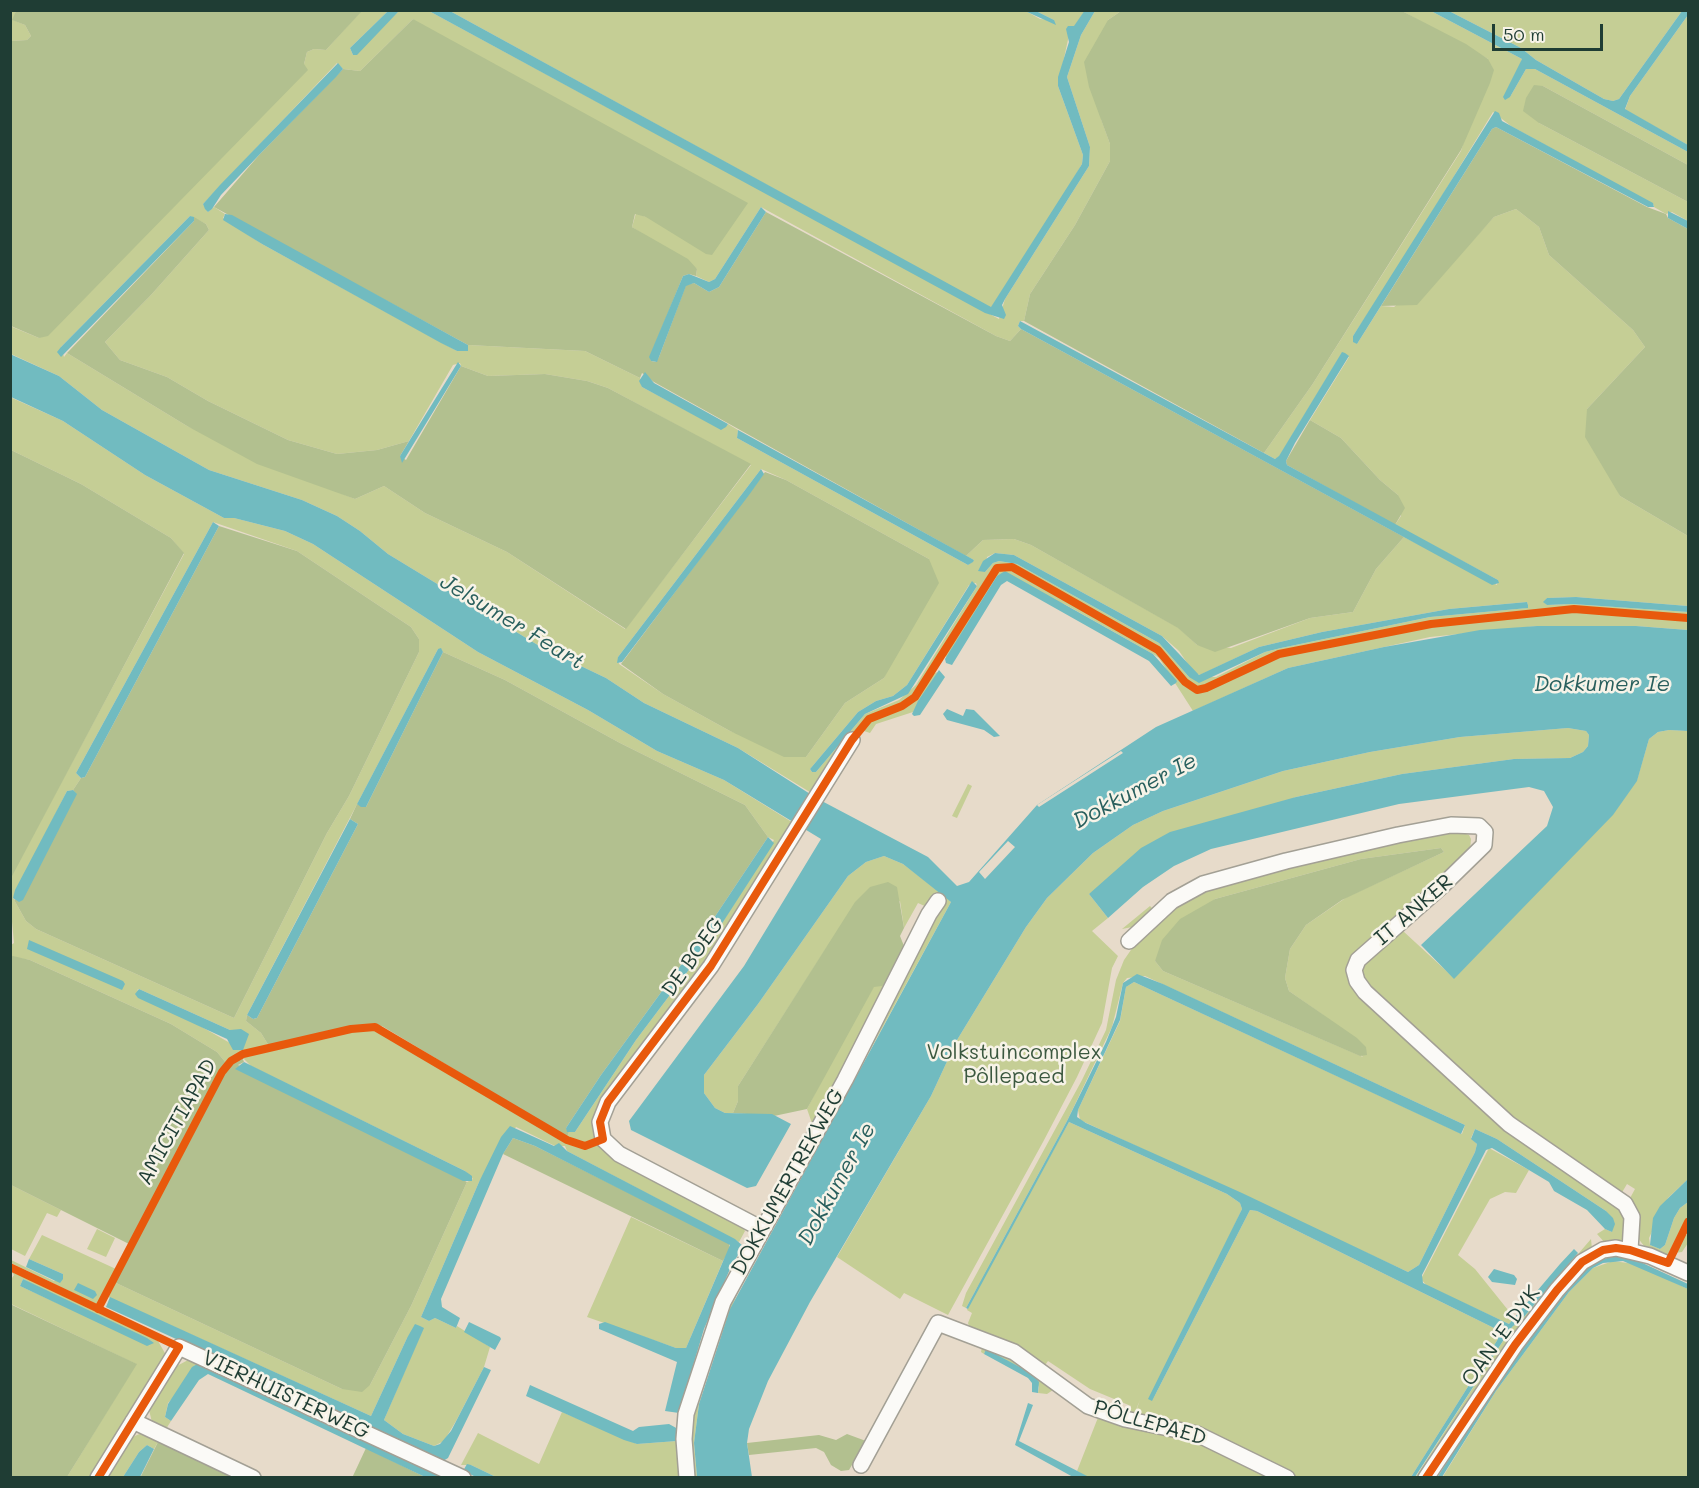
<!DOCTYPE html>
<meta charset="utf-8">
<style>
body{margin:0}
#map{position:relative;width:1699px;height:1488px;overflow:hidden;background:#e7dbca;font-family:Mali,sans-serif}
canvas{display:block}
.frame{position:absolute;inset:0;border:12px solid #1f3d34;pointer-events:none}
.scale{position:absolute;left:1492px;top:24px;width:111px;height:27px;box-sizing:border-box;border:3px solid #1f3d34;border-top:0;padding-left:8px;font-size:18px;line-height:21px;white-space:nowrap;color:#1f3d34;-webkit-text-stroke:4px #f7f3e8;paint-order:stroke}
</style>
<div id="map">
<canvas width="1699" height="1488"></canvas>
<div class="frame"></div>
<div class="scale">50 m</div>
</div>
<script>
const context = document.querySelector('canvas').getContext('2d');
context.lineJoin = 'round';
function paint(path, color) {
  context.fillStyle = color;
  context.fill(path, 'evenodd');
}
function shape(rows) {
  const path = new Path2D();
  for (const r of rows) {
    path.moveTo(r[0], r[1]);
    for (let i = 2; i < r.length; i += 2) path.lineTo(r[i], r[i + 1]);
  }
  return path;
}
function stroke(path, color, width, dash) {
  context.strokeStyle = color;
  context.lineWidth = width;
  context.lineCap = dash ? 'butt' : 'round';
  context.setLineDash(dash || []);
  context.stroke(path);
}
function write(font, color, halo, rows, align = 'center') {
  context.font = font + ' Mali,sans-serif';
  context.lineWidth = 5;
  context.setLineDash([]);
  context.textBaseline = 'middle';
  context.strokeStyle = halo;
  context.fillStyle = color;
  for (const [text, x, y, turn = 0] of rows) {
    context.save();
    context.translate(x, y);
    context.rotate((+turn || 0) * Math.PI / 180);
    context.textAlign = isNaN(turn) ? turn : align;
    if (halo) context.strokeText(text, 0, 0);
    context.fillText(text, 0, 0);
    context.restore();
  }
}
paint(shape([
 [362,10,388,11,350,48,353,55,399,11,429,11,999,319,1005,299,1089,166,1090,147,1067,77,1081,35,1095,11,1121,11,1108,20,1101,119,1110,144,1110,161,1075,225,1030,294,1024,321,1020,321,1018,326,1021,329,1010,341,996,336,761,207,715,279,709,282,696,276,697,269,632,227,636,213,646,217,413,19,360,71,343,69,337,63,203,204,208,212,214,207,225,214,223,218,262,244,457,351,467,350,468,345,585,351,640,378,642,387,721,429,728,424,738,430,737,438,968,565,974,560,966,556,983,540,1014,539,1031,545,1179,628,1197,645,1231,648,1310,618,1353,612,1376,569,1404,537,1497,585,1498,580,1395,525,1401,516,1398,495,1380,480,1341,438,1310,420,1349,357,1342,353,1279,457,1275,459,1264,453,1312,385,1461,151,1488,59,1402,11,1431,11,1522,59,1510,97,1526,69,1535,69,1688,152,1688,165,1543,86,1539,123,1688,202,1688,221,1672,212,1666,214,1654,207,1654,205,1511,126,1493,112,1398,268,1353,336,1357,344,1381,306,1394,307,1468,245,1494,217,1516,209,1539,227,1549,255,1633,330,1645,347,1587,409,1620,496,1688,536,1688,606,1576,597,1547,598,1544,602,1547,605,1572,604,1688,612,1688,617,1576,608,1428,623,1284,651,1256,661,1201,688,1188,683,1168,657,1156,646,1011,565,1000,564,990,572,916,692,905,702,871,715,862,722,844,744,813,794,738,748,644,703,606,678,541,647,388,554,360,531,337,516,302,500,209,470,102,410,59,376,11,354,10,326,39,338,304,64,307,52,314,49,326,50],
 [190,216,206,224,209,230,151,295,105,342,120,360,167,377,208,401,288,440,337,454,377,450,409,441,453,365,460,363,461,366,488,376,545,374,587,381,608,388,751,465,625,629,507,552,425,513,384,486,355,499,313,482,187,426,67,353,64,357,61,347],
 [761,469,786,480,929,559,884,678,845,703,806,757,730,731,663,694,619,664,618,657],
 [995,553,1014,555,1162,636,1179,651,1194,673,1200,675,1259,647,1322,632,1449,609,1527,602,1528,605,1527,608,1430,617,1281,648,1265,652,1216,677,1189,677,1159,643,1017,564,999,561,993,563,985,572,987,557],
 [976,583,977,586,916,685,899,700,865,714,816,772,812,772,810,769,858,712,876,701,893,696,907,685,969,585],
 [1024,10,1040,19,1054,20,1036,11,1085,11,1069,35,1058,86,1083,155,1082,164,1065,193,991,308,450,11],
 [10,11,16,11,13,20,25,25,31,36,27,40,11,41],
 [1449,11,1682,11,1619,99,1613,101,1604,99,1536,60,1521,48],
 [1688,15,1688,145,1625,110,1630,96],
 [10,397,63,421,145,475,224,518,234,518,285,531,313,544,478,652,588,710,657,751,724,780,795,824,706,963,645,1043,597,1139,583,1143,567,1137,569,1132,575,1132,636,1040,712,939,774,840,768,837,745,805,620,743,505,680,443,652,441,649,438,649,247,1015,246,1021,261,1033,269,1046,241,1053,226,1063,217,1052,171,1024,30,960,11,957,11,945,14,943,11,911,11,876,184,554,171,538,81,484,11,450],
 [213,522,297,551,411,627,419,639,419,652,349,796,327,833,234,1018,36,929,26,921,13,898,67,791,73,790,81,778,76,773],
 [139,989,230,1030,238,1031,230,1043,137,990],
 [1004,567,1151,647,1165,659,1183,683,1199,692,1261,662,1282,656,1436,625,1558,612,1591,612,1688,620,1688,630,1636,626,1537,626,1430,637,1288,668,1193,711,1159,658,1153,654,1066,605,997,576,947,657,943,655,993,575],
 [938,672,913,712,876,724,870,733,861,730,874,717,910,704,920,693,932,674],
 [1568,728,1586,731,1589,735,1588,746,1583,752,1570,758,1514,759,1402,774,1296,797,1089,894,1108,918,1092,931,1118,956,1112,968,1102,1023,1077,1077,1043,1142,948,1315,904,1293,900,1299,837,1257,931,1096,957,1040,1026,927,1047,898,1093,853,1133,825,1163,811,1283,771,1370,752,1460,737],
 [1669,730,1688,731,1688,1179,1668,1198,1649,1238,1650,1245,1660,1249,1665,1245,1674,1218,1680,1208,1688,1202,1688,1219,1681,1228,1668,1255,1662,1256,1647,1250,1638,1238,1629,1200,1635,1189,1627,1184,1621,1194,1513,1120,1370,990,1360,972,1363,963,1403,931,1454,978,1613,814,1637,780,1649,739,1658,732],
 [968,784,972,786,957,818,952,816],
 [1457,831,1469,835,1471,839,1470,850,1357,954,1352,984,1620,1208,1625,1220,1625,1236,1620,1242,1605,1243,1597,1234,1605,1229,1612,1232,1606,1211,1497,1139,1475,1129,1471,1138,1477,1144,1475,1152,1419,1265,1408,1272,1080,1120,1078,1110,1120,1021,1126,987,1134,982,1462,1134,1465,1125,1145,976,1127,978,1123,983,1112,1027,1067,1121,966,1308,962,1306,966,1293,1082,1080,1106,1030,1116,980,1124,960,1133,947,1176,905,1203,889,1355,850],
 [1441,848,1444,852,1347,897,1306,925,1290,949,1285,978,1289,991,1323,1015,1363,1057,1163,971,1155,961,1215,899,1361,859],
 [884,856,903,864,940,892,929,908,918,903,904,928,900,901,827,947,738,1086,738,1101,733,1113,725,1113,715,1108,704,1093,704,1075,758,1004,848,876,866,862],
 [946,897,951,902,737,1294,711,1363,699,1404,694,1443,697,1477,690,1478,688,1429,718,1323],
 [1150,906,1153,909,1132,927,1122,929],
 [889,985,814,1129,807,1109,845,1035,874,986],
 [370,1028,392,1037,567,1142,578,1146,600,1145,741,1224,745,1231,739,1242,567,1151,565,1146,555,1146,516,1127,479,1182,421,1317,429,1321,435,1318,456,1328,457,1326,490,1347,484,1367,456,1421,444,1441,434,1446,403,1434,384,1420,423,1328,407,1338,371,1416,106,1296,114,1282,342,1389,370,1385,411,1306,467,1182,473,1179,465,1171,251,1066,242,1057],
 [1069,1122,1227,1194,1240,1203,1242,1209,1152,1401,1250,1210,1257,1211,1496,1329,1498,1339,1411,1477,1294,1478,1134,1417,1140,1400,1133,1417,1129,1416,1131,1406,1090,1389,1048,1361,1043,1368,970,1329,968,1323,972,1313,967,1310,979,1284],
 [1489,1148,1529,1170,1516,1193,1505,1192,1490,1199,1458,1255,1475,1269,1508,1310,1512,1321,1509,1324,1427,1286,1421,1279],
 [11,1185,61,1210,57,1217,47,1213,25,1256,11,1249],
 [631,1217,723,1261,686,1348,676,1348,587,1317],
 [1688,1226,1686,1235,1688,1235,1688,1243,1682,1252,1674,1253],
 [97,1229,115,1238,106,1257,87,1249],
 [42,1235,116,1269,98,1305,11,1263,11,1260,54,1281,63,1274,29,1259],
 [1591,1239,1592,1249,1422,1477,1415,1478,1512,1327,1523,1318],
 [1613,1261,1635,1264,1688,1289,1688,1477,1442,1478,1496,1391,1569,1292,1593,1268],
 [11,1271,158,1341,166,1355,91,1477,67,1477,136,1364,11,1304,10,1281,14,1275],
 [23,1279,151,1346,20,1286],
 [983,1342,994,1346,1054,1388,1053,1390,1047,1394,1038,1393,1039,1387,1033,1374,986,1350,984,1354,981,1352],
 [190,1359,207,1364,168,1403,165,1417,171,1421,166,1429,152,1422,149,1410,173,1368],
 [562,1412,637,1444,677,1441,679,1477,496,1477,471,1465,461,1465,478,1433,539,1464],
 [1099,1415,1178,1432,1278,1477,1089,1478,1077,1471],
 [142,1433,159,1440,154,1449,147,1445,139,1452,123,1477,106,1478,130,1438]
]), '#c5ce95');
paint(shape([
 [16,11,16,10,362,11,326,50,314,49,307,52,304,64,308,70,48,336,39,338,11,326,11,41,27,40,31,36,25,25,12,20],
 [1121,11,1402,11,1466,44,1488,59,1494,70,1490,83,1461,150,1312,385,1264,453,1024,321,1030,294,1075,225,1110,161,1110,144,1089,87,1084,62,1108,20],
 [413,19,748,203,712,255,706,254,646,217,635,214,632,227,688,259,697,269,696,276,689,274,683,276,650,357,651,361,656,362,659,357,686,285,694,283,709,292,719,287,766,212,996,336,1010,341,1021,329,1404,537,1376,569,1353,612,1310,618,1215,652,1197,645,1178,628,1031,545,1014,539,983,540,966,556,654,382,642,373,640,378,585,351,468,345,214,207,260,154,343,69,360,71],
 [1534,85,1543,86,1688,165,1688,202,1539,123,1523,111,1526,98],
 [1496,127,1647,207,1666,214,1668,218,1688,229,1688,536,1620,496,1585,437,1587,409,1645,347,1633,330,1549,255,1539,227,1516,209,1494,217,1417,305,1381,306,1492,129],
 [194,217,206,224,209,230,151,295,105,342,120,360,167,377,208,401,288,440,337,454,377,450,409,441,400,456,406,460,461,366,488,376,545,374,587,381,608,388,751,464,626,629,507,552,425,513,384,486,355,499,257,464,187,426,67,353,194,221],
 [1310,420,1341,438,1380,480,1398,495,1405,508,1395,525,1287,465,1286,461],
 [11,450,81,484,171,538,184,553,11,878],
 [765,472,786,480,929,559,939,583,884,678,845,703,806,757,784,757,730,731,663,694,621,664],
 [219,526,297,551,411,627,419,639,419,652,349,796,327,833,234,1018,36,929,26,921,13,898,15,900,76,794,73,790,81,778,85,777],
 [443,652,505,680,620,743,745,805,768,837,702,936,601,1075,566,1128,569,1132,567,1137,382,1026,369,1024,345,1028,269,1046,261,1033,246,1021,247,1015,253,1019,257,1018,358,824,350,819,357,804,366,807],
 [1441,848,1444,852,1342,900,1306,925,1290,949,1285,978,1289,991,1357,1038,1366,1047,1367,1055,1360,1056,1163,971,1155,961,1162,940,1180,919,1215,899,1361,859],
 [888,882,897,887,904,928,900,936,906,951,889,985,874,987,807,1109,774,1116,733,1113,738,1101,738,1086,855,902,870,887],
 [13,956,30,960,171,1024,217,1052,226,1063,129,1244,11,1185,10,957],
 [242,1057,244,1062,238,1065,467,1182,411,1306,370,1385,362,1392,342,1389,114,1282,223,1073,234,1060],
 [513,1138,535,1146,729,1243,730,1249,723,1261,503,1154],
 [10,1304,137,1364,67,1477,11,1477],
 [847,1434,866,1441,849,1470,841,1471,831,1465,824,1452,816,1448,749,1455,747,1443,819,1435,836,1440],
 [159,1440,238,1478,140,1478],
 [366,1448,425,1477,352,1478]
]), '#b2c08f');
paint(shape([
 [1085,10,1095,11,1081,35,1067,77,1090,147,1089,166,1005,299,1002,305,1006,315,1004,319,985,313,429,11,450,11,991,307,1082,164,1083,155,1058,86,1058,77,1069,42,1066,29,1068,26,1074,26],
 [388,11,399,11,357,55,353,55,350,48],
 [1025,11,1036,11,1054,20,1056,25],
 [1431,11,1449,11,1521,48,1536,60,1604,99,1613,101,1619,99,1682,11,1688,11,1688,15,1630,96,1625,109,1688,145,1688,152,1535,69,1526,69,1510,97,1505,100,1503,97,1522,59],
 [338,63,343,69,336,77,260,154,221,195,212,209,208,212,205,209,203,204,220,185],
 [1495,111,1499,113,1502,121,1653,203,1654,207,1648,207,1496,127,1492,129,1357,344,1353,342,1353,336],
 [761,207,766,212,719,287,709,292,694,283,686,286,659,357,657,362,651,361,649,357,683,276,689,274,709,282,715,279],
 [1668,211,1688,221,1688,229,1668,218],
 [225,214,232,215,457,339,468,345,468,351,457,351,441,343,262,244,223,220],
 [190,216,194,217,194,221,61,357,57,352,61,347],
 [1020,321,1275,459,1279,456,1342,352,1345,353,1349,356,1295,443,1286,461,1287,465,1498,580,1499,583,1492,585,1021,329,1018,326],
 [10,354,59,376,102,410,209,470,302,500,337,516,360,531,388,554,541,647,606,678,644,703,738,748,818,799,928,857,957,886,969,882,1037,805,1156,727,1288,668,1384,647,1480,630,1537,626,1636,626,1688,630,1688,731,1669,730,1658,732,1649,739,1637,781,1613,815,1454,979,1421,945,1547,826,1553,807,1544,791,1529,787,1399,804,1211,849,1174,866,1143,887,1108,918,1089,894,1141,848,1170,832,1296,797,1402,774,1514,759,1570,758,1583,752,1588,746,1589,735,1586,731,1568,728,1460,737,1370,752,1283,771,1163,811,1133,825,1093,853,1047,898,1026,927,957,1040,931,1096,810,1302,768,1381,749,1429,747,1443,752,1477,697,1477,694,1443,699,1404,730,1309,951,902,903,864,884,856,866,862,848,876,758,1004,704,1075,704,1093,715,1108,725,1113,772,1114,791,1124,756,1186,747,1188,631,1130,629,1121,744,966,821,839,724,780,657,751,588,710,478,652,313,544,285,531,234,518,224,518,145,475,63,421,11,397],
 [458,362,461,366,402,463,400,456],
 [645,372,654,383,728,424,726,427,721,430,642,387,639,381],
 [738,430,974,560,973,562,968,565,737,438],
 [761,469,764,474,749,495,622,662,617,663,618,657],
 [213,522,219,526,85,777,81,778,76,773],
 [995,553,1014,555,1162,636,1199,675,1259,647,1322,632,1449,609,1527,602,1528,605,1528,608,1430,617,1281,648,1265,652,1199,683,1189,677,1159,643,1017,564,999,561,993,563,985,572,978,571,983,561],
 [1005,571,1153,654,1177,681,1176,683,1171,686,1149,661,1007,581,1001,585,952,665,946,663,945,659,997,576],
 [972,581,977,586,908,694,865,714,816,772,812,772,810,769,858,712,876,701,893,696,907,685],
 [1576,597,1688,606,1688,612,1572,604,1547,605,1543,602,1547,598],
 [441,648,443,652,366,807,361,807,357,804,438,649],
 [939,670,945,677,920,715,914,716,912,714,918,701],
 [947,709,963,716,966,709,974,710,1000,736,994,737,984,730,947,720,943,714],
 [73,790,77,794,23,900,19,902,13,898,15,890,67,791],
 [350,819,358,824,257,1018,253,1019,247,1015],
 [768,837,774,843,712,939,636,1040,575,1132,567,1132,566,1128,601,1075,702,936],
 [29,940,123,981,125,984,122,990,27,949],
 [1137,974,1163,984,1465,1125,1461,1134,1134,982,1126,987,1120,1020,1078,1110,1077,1117,1086,1123,1242,1193,1408,1272,1419,1265,1475,1152,1477,1144,1471,1139,1475,1129,1497,1139,1606,1211,1613,1218,1615,1224,1612,1232,1605,1229,1587,1210,1554,1191,1549,1182,1492,1148,1486,1150,1422,1275,1423,1283,1509,1324,1560,1264,1574,1249,1578,1253,1523,1318,1512,1327,1415,1477,1411,1477,1498,1339,1496,1329,1257,1211,1250,1210,1152,1401,1148,1399,1242,1209,1240,1203,1227,1194,1069,1122,968,1309,966,1308,1067,1121,1106,1042,1116,1017,1123,983],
 [139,989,230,1030,241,1029,249,1034,243,1050,233,1050,227,1039,138,998,135,994],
 [244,1062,465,1171,472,1176,472,1181,463,1181,235,1069],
 [510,1126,554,1146,559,1143,567,1151,735,1239,743,1246,730,1269,704,1329,679,1413,665,1411,677,1362,604,1331,599,1329,599,1324,605,1322,676,1348,686,1348,730,1245,535,1146,513,1138,503,1154,441,1299,442,1307,460,1318,456,1328,435,1318,429,1321,421,1317,479,1182,501,1137],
 [1688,1179,1688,1202,1680,1208,1674,1218,1665,1245,1660,1249,1650,1245,1653,1218,1660,1206],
 [1612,1256,1636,1260,1688,1284,1688,1289,1623,1261,1603,1263,1593,1268,1569,1292,1496,1391,1442,1477,1437,1478,1493,1389,1566,1290,1590,1265],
 [29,1259,63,1274,63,1279,60,1283,26,1267],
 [1494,1269,1514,1275,1517,1279,1515,1285,1492,1282,1488,1277],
 [23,1279,147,1338,154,1343,147,1346,20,1286],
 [78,1283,95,1291,97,1295,93,1299,74,1290],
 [110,1297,371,1416,407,1338,415,1324,420,1326,424,1328,384,1420,403,1434,434,1446,440,1444,451,1431,484,1367,491,1370,448,1458,443,1461,106,1307],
 [469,1322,500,1337,501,1339,495,1350,464,1332],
 [986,1349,1033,1374,1039,1382,1038,1393,1032,1392,1032,1383,1028,1378,984,1354],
 [201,1362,450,1477,425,1477,208,1374,199,1380,171,1421,165,1417,168,1404,192,1367],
 [530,1385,633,1431,639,1427,669,1424,678,1429,677,1441,637,1444,624,1440,526,1396],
 [1028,1403,1033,1405,1019,1441,1089,1477,1073,1477,1015,1445],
 [147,1445,154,1449,140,1477,123,1477,139,1452],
 [467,1464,471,1465,496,1477,476,1477,463,1471]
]), '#71bbc0');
paint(shape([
 [1121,751,1123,753,1039,807,1037,805],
 [1008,841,1015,847,985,879,979,872]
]), '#e7dbca');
const minor = shape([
 [1129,941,1172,901,1203,884,1286,861,1398,835,1451,825,1479,826,1485,832,1484,845,1442,886,1358,960,1354,970,1357,981,1365,992,1509,1124,1625,1204,1632,1217,1630,1250],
 [762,1229,619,1154,603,1139,600,1122,608,1102,711,966,852,740],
 [133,1421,253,1478],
 [861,1465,938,1323,1014,1352,1088,1406,1125,1419,1197,1434,1287,1478],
 [98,1478,179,1347,463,1478],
 [687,1478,684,1439,686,1414,723,1302,845,1080,929,914,938,901],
 [1426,1478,1515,1345,1557,1290,1582,1262,1603,1250,1616,1248,1650,1256,1688,1273]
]);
stroke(minor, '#a3a095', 18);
stroke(minor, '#fbfaf7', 15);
stroke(shape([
 [10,1267,179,1347,98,1478],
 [98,1309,222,1072,231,1061,243,1054,351,1029,375,1027,567,1140,585,1146,603,1139,600,1122,608,1102,711,966,852,740,869,719,902,706,915,697,997,568,1012,567,1158,650,1185,682,1197,690,1206,688,1279,654,1431,624,1574,609,1688,618],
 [1426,1478,1515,1345,1557,1290,1582,1262,1603,1250,1616,1248,1630,1250,1668,1263,1688,1222]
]), '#e8590c', 8);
write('21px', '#1f3d34', '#f7f3e8', [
 ["IT ANKER",1414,910,-41],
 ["DE BOEG",693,957,-55],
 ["AMICITIAPAD",177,1122,-61],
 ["DOKKUMERTREKWEG",788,1182,-61],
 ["OAN 'E DYK",1501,1336,-54],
 ["VIERHUISTERWEG",286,1395,25],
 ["PÔLLEPAED",1150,1423,16]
]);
write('21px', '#3b583f', '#f7f3e8', [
 ["Volkstuincomplex",1014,1053],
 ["Pôllepaed",1014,1077]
]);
write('italic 22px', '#285f5d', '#f7f3e8', [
 ["Jelsumer Feart",512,622,31],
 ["Dokkumer Ie",1602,684],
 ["Dokkumer Ie",1135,791,-28],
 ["Dokkumer Ie",837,1184,-61]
]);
</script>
